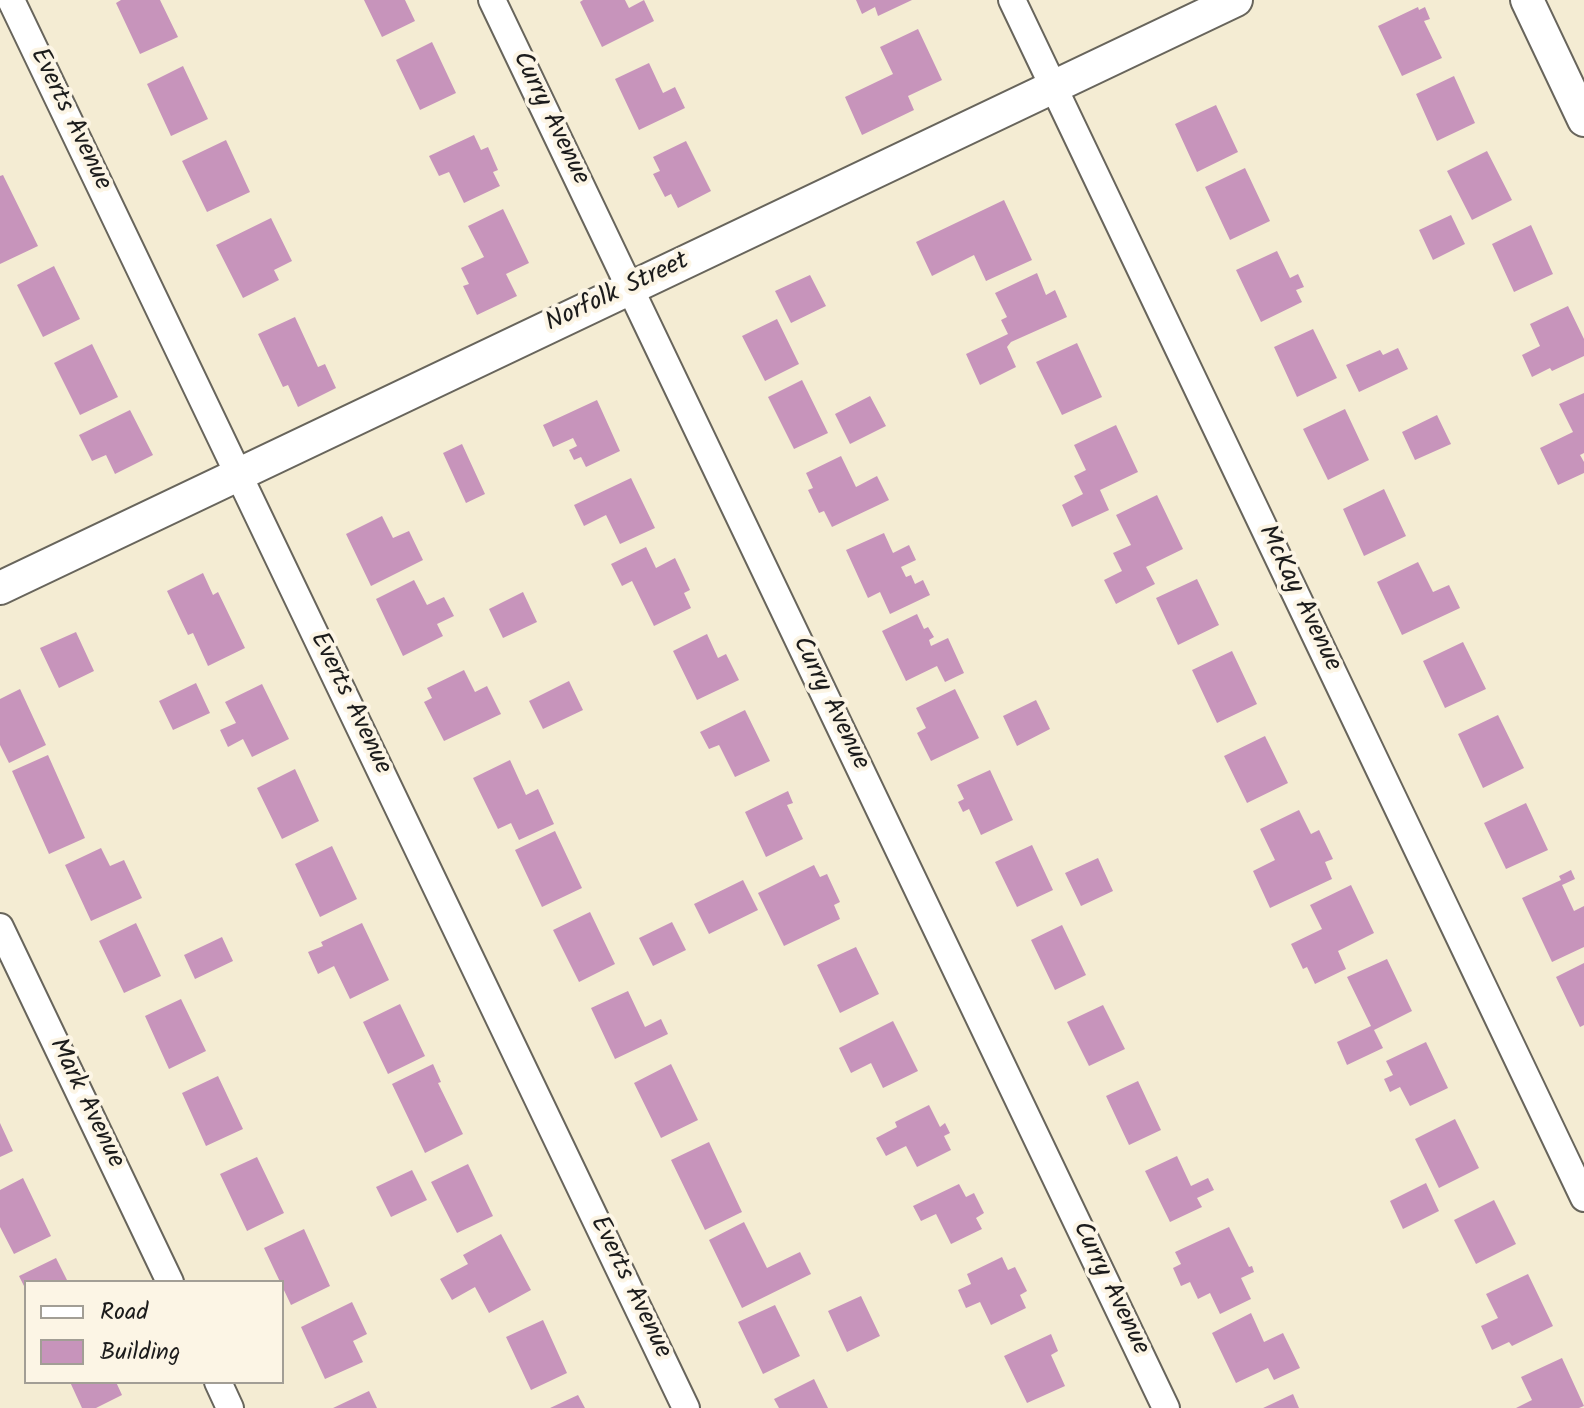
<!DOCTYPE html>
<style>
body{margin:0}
#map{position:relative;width:1584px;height:1408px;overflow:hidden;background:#f4ecd3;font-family:Kalam,sans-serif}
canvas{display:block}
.legend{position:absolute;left:24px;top:1280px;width:260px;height:104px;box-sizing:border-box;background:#fcf5e5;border:2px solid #a29e95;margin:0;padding:10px 14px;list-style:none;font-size:24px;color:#1c1c1c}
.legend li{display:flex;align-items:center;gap:16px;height:40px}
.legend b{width:40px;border:2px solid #a29e95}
</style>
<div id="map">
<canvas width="1584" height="1408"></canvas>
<ul class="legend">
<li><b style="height:10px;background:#fff"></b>Road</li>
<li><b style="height:22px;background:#c794bb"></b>Building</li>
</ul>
</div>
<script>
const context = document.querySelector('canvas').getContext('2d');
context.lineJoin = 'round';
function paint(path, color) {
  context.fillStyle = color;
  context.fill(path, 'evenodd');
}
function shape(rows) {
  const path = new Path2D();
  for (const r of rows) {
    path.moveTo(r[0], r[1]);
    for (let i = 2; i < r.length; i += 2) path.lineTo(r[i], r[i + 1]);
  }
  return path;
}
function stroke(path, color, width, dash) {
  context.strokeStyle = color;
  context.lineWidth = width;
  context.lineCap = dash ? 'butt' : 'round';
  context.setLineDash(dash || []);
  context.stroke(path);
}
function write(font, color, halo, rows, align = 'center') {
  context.font = font + ' Kalam,sans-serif';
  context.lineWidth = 8;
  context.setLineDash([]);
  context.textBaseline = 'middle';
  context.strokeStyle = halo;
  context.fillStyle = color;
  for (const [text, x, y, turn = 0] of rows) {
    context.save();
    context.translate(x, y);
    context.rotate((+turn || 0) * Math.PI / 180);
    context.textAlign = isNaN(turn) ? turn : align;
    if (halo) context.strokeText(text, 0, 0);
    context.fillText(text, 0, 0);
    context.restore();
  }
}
paint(shape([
 [121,0,160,0,178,37,140,54,116,3],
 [364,0,405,0,415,21,382,37],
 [583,0,625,0,629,8,644,0,654,21,602,47,580,2],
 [856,0,912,0,878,16,875,7,862,14],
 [1418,7,1419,10,1425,7,1430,19,1424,21,1442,58,1402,76,1378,26],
 [918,29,942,80,908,96,914,110,862,135,845,97,893,74,880,47],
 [432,42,456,93,420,110,396,60],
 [649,63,663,93,675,87,685,108,639,130,615,79],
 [183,66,208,119,171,136,147,84],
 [1454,76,1475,123,1437,141,1416,94],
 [1216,105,1238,152,1197,172,1175,124],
 [474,135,481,150,488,147,498,170,493,172,500,186,464,203,449,172,439,176,429,156],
 [226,140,250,192,207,212,182,161],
 [686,141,711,191,678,208,671,194,665,197,653,174,660,171,653,157],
 [1487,151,1512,200,1472,220,1447,171],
 [1245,168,1270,221,1230,240,1205,187],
 [3,175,38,246,0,264,0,176],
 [1004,200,1032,260,986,281,974,255,932,276,916,242],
 [503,209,529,263,506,274,517,296,477,315,463,286,469,284,461,268,484,257,468,226],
 [1451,215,1465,244,1433,260,1419,230],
 [271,218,292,261,274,270,279,280,243,298,216,245],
 [1531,225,1553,274,1514,292,1492,244],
 [1277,251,1290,278,1298,274,1304,287,1296,290,1302,302,1261,322,1236,270],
 [54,266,80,319,43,337,17,285],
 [1037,273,1046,295,1055,290,1067,317,1011,342,1007,347,1016,367,980,385,966,354,1008,334,1001,320,1007,317,995,293],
 [810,275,826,306,791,323,775,291],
 [1568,306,1584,339,1584,356,1552,371,1550,368,1532,377,1522,355,1540,346,1530,324],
 [295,317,318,367,325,364,336,388,298,407,288,385,283,387,258,334],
 [777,319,799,364,765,381,742,336],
 [1313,329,1337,378,1297,397,1274,347],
 [1077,343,1102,397,1062,415,1036,362],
 [92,344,118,397,80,415,54,363],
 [1398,348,1408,369,1359,392,1346,365,1380,350,1383,355],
 [802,380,828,433,794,449,768,397],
 [1584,393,1584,453,1580,455,1584,462,1584,473,1558,485,1540,448,1573,432,1559,404],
 [870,396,886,426,850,444,835,414],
 [597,400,620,451,586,467,581,457,574,460,569,450,577,446,573,438,553,447,543,425],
 [1345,409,1369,460,1328,480,1303,429],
 [130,410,153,455,115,474,106,455,92,461,79,435],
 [1437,415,1451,444,1415,460,1402,432],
 [1116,425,1138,472,1100,490,1109,510,1072,527,1062,505,1083,494,1074,476,1086,470,1074,445],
 [462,444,485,494,466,503,443,453],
 [841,456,856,487,877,476,889,500,832,527,824,511,819,513,808,490,813,488,806,473],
 [631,478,655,528,620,544,606,515,584,526,574,505],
 [1384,489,1406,536,1364,556,1343,509],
 [1157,495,1183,549,1146,567,1155,584,1116,604,1104,580,1122,571,1113,553,1131,545,1116,515],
 [382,516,393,538,409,531,423,560,371,586,346,534],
 [884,533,893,553,909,545,916,560,901,567,906,577,911,575,915,584,923,580,930,595,890,614,880,592,868,598,846,550],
 [646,547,656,568,675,558,690,590,684,593,691,608,654,626,632,581,622,586,611,564],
 [1418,562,1433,592,1449,585,1460,608,1402,635,1377,582],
 [203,573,213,595,218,592,245,648,208,666,193,633,188,635,167,591],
 [1197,579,1219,625,1178,645,1156,598],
 [414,580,427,605,444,597,454,616,437,624,443,636,403,656,376,599],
 [523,592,537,622,503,638,489,609],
 [917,614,924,629,928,627,934,637,929,640,931,646,948,638,964,673,945,682,937,666,906,681,882,631],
 [76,632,94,671,59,688,40,648],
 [707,634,718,658,726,654,739,680,697,700,673,651],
 [1463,642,1486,689,1445,708,1423,661],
 [1232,651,1257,704,1217,723,1192,670],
 [464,670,475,692,487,686,501,714,444,741,424,702,432,698,427,688],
 [569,681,583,710,543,729,529,701],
 [196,683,210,713,173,730,159,701],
 [262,684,289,739,252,757,243,739,228,747,220,730,236,723,225,702],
 [20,689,46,745,9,763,0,745,0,699],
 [955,689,979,738,931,761,917,733,926,728,916,708],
 [1036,700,1050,729,1017,746,1003,716],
 [745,710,770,761,735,777,719,745,709,749,700,732],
 [1498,715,1524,768,1483,788,1458,734],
 [1265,736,1288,783,1247,803,1224,756],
 [48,755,85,838,49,854,12,771],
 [510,760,526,795,538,789,554,824,519,840,511,823,498,829,473,778],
 [295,769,319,821,282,839,257,788],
 [990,770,1013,820,981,835,969,809,963,812,958,802,964,799,957,785],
 [788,791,793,803,787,805,803,839,766,857,745,812],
 [1526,803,1548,850,1506,869,1484,823],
 [1299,810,1311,834,1319,830,1333,859,1325,862,1332,879,1270,908,1253,871,1275,860,1260,829],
 [555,831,582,888,542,907,515,850],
 [1032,845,1053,890,1017,907,995,862],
 [332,846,357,899,320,917,295,864],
 [101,848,110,866,124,860,142,898,91,921,65,865],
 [1098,858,1113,891,1081,906,1065,873],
 [814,865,820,877,827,874,840,902,834,905,840,919,784,946,758,893],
 [1571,870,1575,879,1562,885,1574,911,1584,906,1584,947,1552,962,1522,898,1561,880,1559,876],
 [743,880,758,910,709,934,694,904],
 [1351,885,1374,933,1338,951,1346,969,1315,984,1307,967,1303,969,1291,944,1322,929,1310,905],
 [590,912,615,964,579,982,553,930],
 [672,922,686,950,653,966,639,938],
 [136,923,161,976,124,993,99,941],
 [362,923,389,980,350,999,334,966,318,974,308,952,323,946,321,942],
 [1062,925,1086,975,1055,990,1031,940],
 [222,937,233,961,195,979,184,955],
 [856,947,879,994,840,1013,817,965],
 [1387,959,1412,1011,1374,1030,1383,1048,1347,1065,1337,1042,1371,1026,1347,977],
 [1584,963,1584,1025,1580,1027,1556,977],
 [628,991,645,1027,661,1019,668,1034,615,1059,591,1008],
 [181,999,206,1051,169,1069,145,1016],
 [400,1004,425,1056,388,1074,363,1022],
 [1103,1005,1125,1049,1089,1066,1067,1022],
 [893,1021,918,1071,883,1088,871,1063,851,1073,839,1048],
 [1426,1042,1448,1088,1410,1106,1400,1087,1390,1092,1384,1079,1393,1075,1386,1061],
 [433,1064,441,1082,438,1083,463,1134,425,1153,392,1084],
 [671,1064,698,1120,661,1138,634,1083],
 [218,1076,243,1129,206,1146,182,1093],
 [1138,1081,1161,1130,1129,1145,1106,1096],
 [929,1105,940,1127,945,1123,950,1133,944,1136,951,1150,917,1167,906,1146,886,1156,876,1138,897,1127,895,1122],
 [1455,1119,1479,1168,1439,1188,1415,1139],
 [0,1123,13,1151,0,1157],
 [709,1142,742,1212,705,1230,671,1160],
 [1177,1156,1191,1186,1208,1178,1214,1190,1197,1198,1202,1207,1170,1222,1145,1171],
 [257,1157,284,1213,247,1231,220,1174],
 [468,1164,493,1216,457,1233,431,1182],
 [412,1170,427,1200,391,1217,376,1187],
 [23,1178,51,1236,14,1254,0,1227,0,1190],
 [1426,1183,1439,1211,1403,1229,1390,1201],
 [959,1184,966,1197,974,1193,984,1213,976,1218,982,1229,951,1244,936,1214,921,1221,913,1206],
 [1494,1200,1516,1244,1476,1264,1454,1220],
 [744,1222,767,1268,800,1252,811,1274,742,1308,709,1240],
 [1229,1227,1249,1267,1252,1266,1254,1272,1241,1278,1251,1299,1220,1314,1210,1293,1198,1299,1190,1282,1181,1286,1173,1268,1181,1264,1175,1252],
 [304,1229,330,1286,291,1305,264,1248],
 [501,1234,531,1290,489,1313,475,1287,452,1300,440,1279,468,1264,463,1255],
 [1002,1257,1008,1270,1015,1267,1027,1291,1020,1295,1026,1308,991,1325,980,1302,966,1308,958,1290,971,1284,967,1274],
 [56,1258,68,1282,26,1282,26,1290,19,1276],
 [1528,1274,1553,1326,1512,1346,1509,1342,1492,1350,1481,1326,1498,1318,1486,1294],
 [861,1296,880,1336,847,1352,828,1311],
 [352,1302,367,1334,353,1341,363,1362,325,1379,301,1327],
 [775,1305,800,1356,763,1374,738,1322],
 [1251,1313,1264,1342,1283,1333,1300,1368,1274,1380,1268,1368,1236,1383,1212,1333],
 [543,1320,567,1373,531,1390,506,1337],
 [1051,1334,1058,1351,1051,1355,1065,1386,1027,1403,1004,1356],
 [1562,1358,1584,1406,1579,1408,1516,1408,1532,1400,1521,1377],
 [814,1379,828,1408,779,1408,774,1399],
 [70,1382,116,1382,122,1395,96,1408,82,1408],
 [369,1391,377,1408,333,1408],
 [1293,1394,1299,1408,1263,1408],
 [578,1395,585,1408,550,1408]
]), '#c794bb');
const minor = shape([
 [11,0,686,1408],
 [492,0,1166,1408],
 [1012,0,1584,1198],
 [0,927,170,1282],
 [218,1382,230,1408]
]);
const tertiary = shape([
 [1527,0,1584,120],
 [0,588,1236,0]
]);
stroke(minor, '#68655c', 30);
stroke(tertiary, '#68655c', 36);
stroke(minor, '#fff', 26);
stroke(tertiary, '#fff', 32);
write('26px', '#1c1c1c', '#fcf5e5', [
 ["Curry Avenue",549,119,64],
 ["Everts Avenue",69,120,64],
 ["Norfolk Street",618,294,-25],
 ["McKay Avenue",1298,599,64],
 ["Everts Avenue",349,704,64],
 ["Curry Avenue",829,704,64],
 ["Mark Avenue",85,1104,64],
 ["Everts Avenue",629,1288,64],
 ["Curry Avenue",1109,1289,64]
]);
</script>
